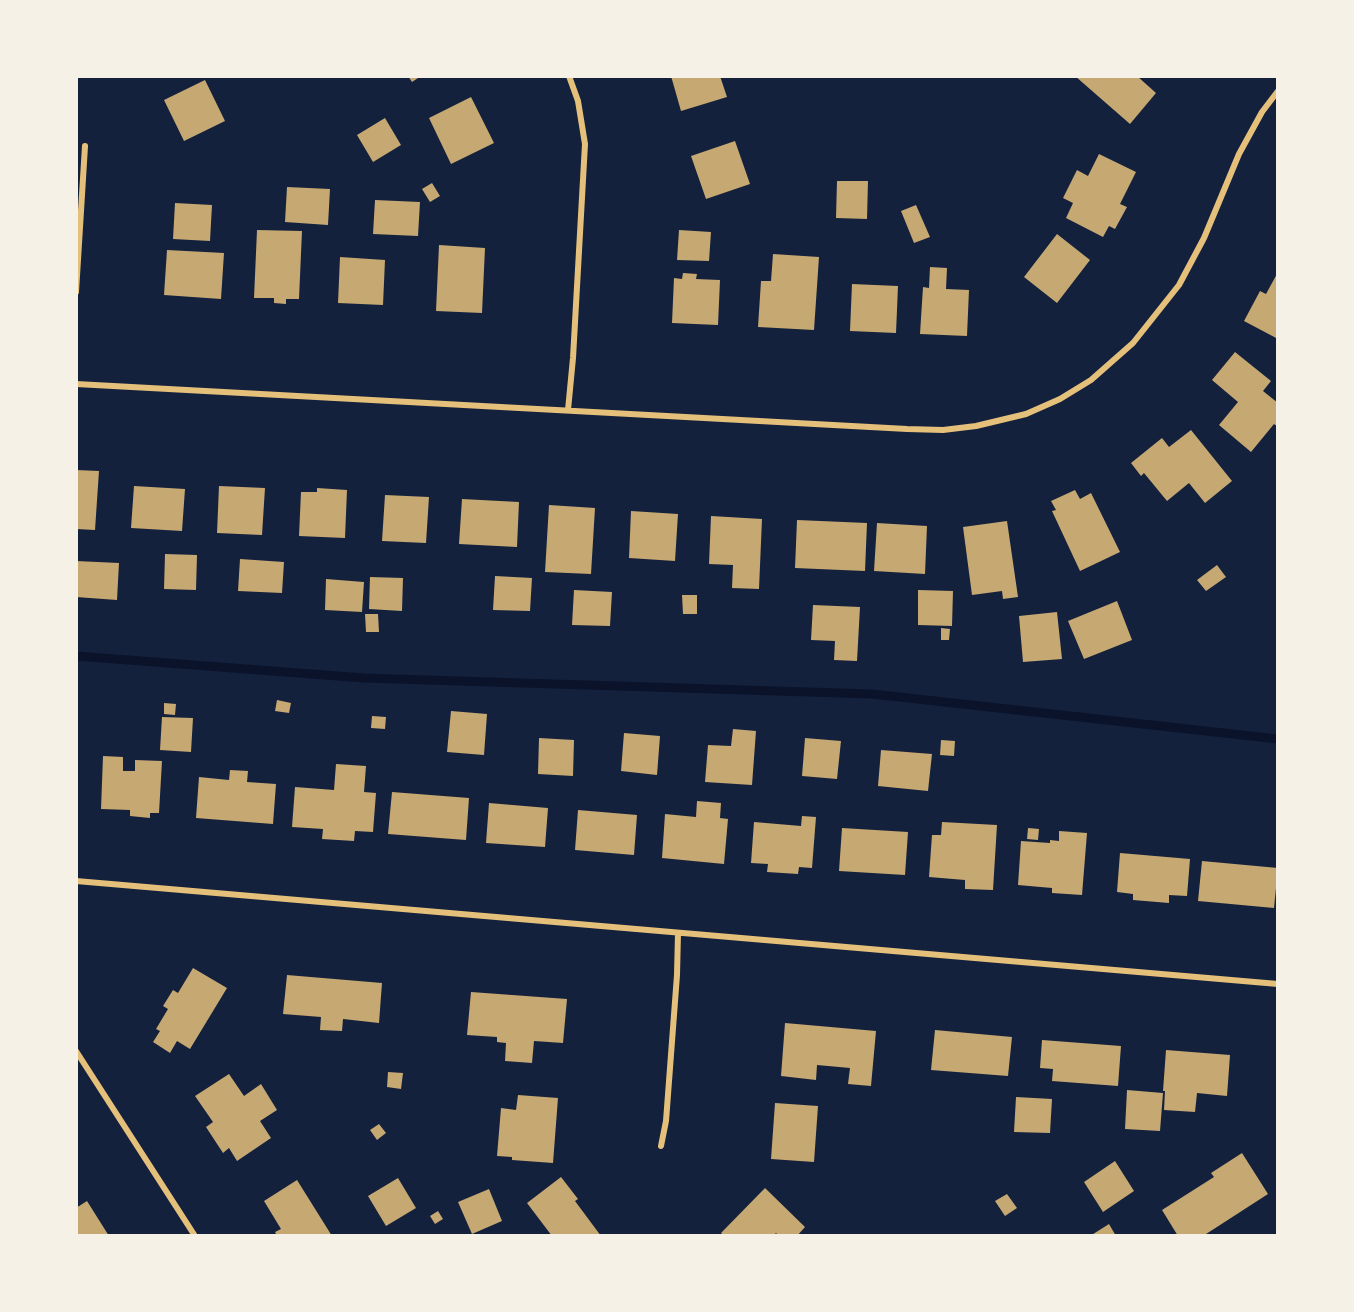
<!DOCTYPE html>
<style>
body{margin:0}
#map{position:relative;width:1354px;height:1312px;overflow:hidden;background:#14213d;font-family:Barlow,sans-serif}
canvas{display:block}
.frame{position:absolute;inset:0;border:78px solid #f6f1e7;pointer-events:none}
</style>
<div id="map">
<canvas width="1354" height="1312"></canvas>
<div class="frame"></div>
</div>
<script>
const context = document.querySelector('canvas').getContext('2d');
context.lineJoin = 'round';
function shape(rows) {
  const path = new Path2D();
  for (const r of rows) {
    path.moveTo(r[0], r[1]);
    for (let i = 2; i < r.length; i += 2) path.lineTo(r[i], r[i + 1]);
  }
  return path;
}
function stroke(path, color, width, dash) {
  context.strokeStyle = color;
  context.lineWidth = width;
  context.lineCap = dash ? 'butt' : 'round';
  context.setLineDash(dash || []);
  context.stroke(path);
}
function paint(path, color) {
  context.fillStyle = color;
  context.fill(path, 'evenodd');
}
stroke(shape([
 [76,656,364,678,872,694,1278,739]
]), '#0b132b', 9);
paint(shape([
 [408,76,421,76,412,82],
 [671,76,720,76,727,97,681,111],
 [1075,76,1137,76,1156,93,1130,124],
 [205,80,225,121,184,141,164,100],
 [471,97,494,143,451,164,429,118],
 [385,118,401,145,373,162,357,135],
 [735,141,750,184,706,199,691,156],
 [1099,154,1136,172,1120,204,1127,207,1115,229,1109,226,1103,237,1066,218,1073,203,1063,198,1077,170,1088,176],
 [837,181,868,181,867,219,836,218],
 [432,183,440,196,430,202,422,189],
 [287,187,330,189,328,225,285,222],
 [375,200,420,202,418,236,373,234],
 [175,203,212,205,210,241,173,239],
 [916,205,930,237,914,243,901,211],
 [257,230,302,231,299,299,286,299,286,304,274,303,274,298,254,298],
 [679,230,711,232,709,261,677,260],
 [1057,234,1090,260,1057,303,1024,277],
 [439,245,485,248,482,313,436,311],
 [167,250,224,253,221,299,164,295],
 [773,254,819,257,814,330,758,327,761,281,771,281],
 [340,257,385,260,383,305,338,303],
 [930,267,947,268,946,289,969,290,967,336,920,334,923,287,929,288],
 [1278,272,1278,339,1244,321,1260,291,1266,294],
 [683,273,697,274,696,279,720,280,718,325,672,323,674,278,682,279],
 [852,284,898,286,896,333,850,331],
 [1235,352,1271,381,1263,391,1278,403,1278,427,1274,424,1251,452,1219,425,1238,402,1212,380],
 [1191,430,1232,481,1205,503,1189,483,1167,501,1144,473,1141,476,1131,463,1162,438,1169,447],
 [76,470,99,471,95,530,76,529],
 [134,486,185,489,182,531,131,528],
 [219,486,265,488,262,535,217,533],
 [317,488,347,490,345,538,299,536,301,492,317,492],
 [1075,490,1080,499,1091,493,1120,552,1080,571,1052,511,1056,510,1051,501],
 [385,495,429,497,426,543,382,541],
 [462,499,519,502,517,547,459,544],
 [549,505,595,508,591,574,545,572],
 [631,511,678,514,675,561,629,558],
 [711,516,762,519,759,589,732,588,733,565,709,564],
 [797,520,867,523,865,571,795,568],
 [1007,521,1018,597,1003,599,1002,591,972,595,963,527],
 [877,523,927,526,925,574,874,571],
 [165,554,197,555,196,590,164,589],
 [240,559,284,562,282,593,238,591],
 [76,561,119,563,117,600,76,597],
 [1217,565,1226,577,1206,591,1197,580],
 [495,576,532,578,530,611,493,610],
 [370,577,403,578,402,611,369,609],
 [326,579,364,582,362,612,325,610],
 [574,590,612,592,610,626,572,625],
 [918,590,953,591,952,626,918,625],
 [682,595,697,595,697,614,683,614],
 [1117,601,1132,640,1084,659,1068,621],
 [813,605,860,607,857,661,834,660,835,641,811,640],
 [1057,612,1062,659,1023,662,1019,616],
 [365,614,378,614,379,632,366,632],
 [941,628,950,629,949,640,941,640],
 [277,700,291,703,289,713,275,711],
 [164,703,176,704,175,715,164,714],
 [451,711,487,714,484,755,447,752],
 [372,716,386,717,385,729,371,728],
 [162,717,193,718,191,752,160,750],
 [733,729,756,731,752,785,705,782,708,745,731,746],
 [624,733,660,736,657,775,621,771],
 [539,738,574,740,573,776,538,774],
 [805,738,841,741,837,779,802,776],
 [941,740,955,741,954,756,940,755],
 [881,750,932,754,928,791,878,786],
 [103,756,123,757,123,771,135,771,135,760,162,761,159,813,150,813,150,818,130,816,130,810,101,809],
 [336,764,366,766,364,792,376,793,373,832,355,831,354,841,322,839,323,829,292,827,295,787,334,790],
 [230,770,248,771,247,782,276,784,273,824,196,818,199,777,229,780],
 [392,792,469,798,466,840,388,834],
 [697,801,721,803,720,818,728,819,724,864,662,858,665,814,696,817],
 [489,803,548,808,545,847,486,843],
 [578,810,637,815,634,855,575,850],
 [802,816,816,817,812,868,799,867,798,874,767,872,768,864,751,863,754,822,801,826],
 [942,822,997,825,993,890,965,889,965,880,929,877,932,835,941,835],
 [842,828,908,832,905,875,839,871],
 [1028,828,1039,829,1038,840,1027,839],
 [1059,831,1087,833,1082,895,1052,893,1052,888,1018,885,1021,841,1050,843,1050,840,1059,841],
 [1120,853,1190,859,1187,896,1169,895,1169,903,1133,900,1133,894,1117,892],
 [1202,861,1278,868,1274,908,1198,901],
 [193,968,227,988,190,1049,177,1041,170,1053,153,1042,160,1031,156,1029,168,1009,163,1006,173,990,178,993],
 [287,975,382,983,379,1023,343,1019,342,1031,320,1030,321,1017,283,1014],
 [471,992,567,999,563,1043,534,1041,532,1063,505,1061,506,1043,497,1042,497,1037,467,1035],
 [785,1023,876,1031,871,1086,848,1084,850,1068,817,1065,816,1080,781,1076],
 [935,1030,1012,1037,1008,1076,931,1070],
 [1042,1040,1121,1046,1118,1086,1052,1081,1053,1069,1040,1068],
 [1166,1050,1230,1055,1227,1096,1197,1093,1195,1112,1164,1110,1165,1091,1163,1091],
 [388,1072,403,1073,401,1089,387,1087],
 [229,1074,244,1096,261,1084,277,1110,260,1121,271,1138,237,1161,229,1148,223,1153,206,1127,213,1122,195,1096],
 [1127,1090,1163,1093,1160,1131,1125,1129],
 [518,1095,558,1098,553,1163,512,1160,512,1157,497,1156,501,1108,516,1110],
 [1016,1097,1052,1099,1050,1133,1014,1132],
 [775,1103,818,1106,814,1162,771,1159],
 [379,1124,386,1133,377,1140,370,1130],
 [1242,1153,1268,1194,1203,1236,1178,1236,1162,1210,1214,1177,1211,1173],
 [1115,1161,1134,1191,1103,1212,1084,1182],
 [561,1177,578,1199,575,1201,601,1236,552,1236,527,1203],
 [398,1178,416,1208,386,1226,368,1196],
 [297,1180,332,1236,277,1236,275,1232,281,1229,264,1201],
 [765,1188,805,1227,797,1236,779,1236,776,1233,773,1236,724,1236,721,1233],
 [489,1189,502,1221,472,1234,458,1202],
 [1007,1194,1017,1208,1005,1216,995,1201],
 [87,1201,109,1236,76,1236,76,1208],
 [438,1211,443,1219,435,1224,430,1216],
 [1109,1224,1116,1236,1090,1236]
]), '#c6a872');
stroke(shape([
 [76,292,85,146],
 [76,384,907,429,943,430,976,426,1026,414,1060,399,1091,380,1133,343,1179,285,1204,238,1239,154,1262,112,1278,91],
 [568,410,573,358,585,144,578,101,569,76],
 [76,881,1278,984],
 [76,1051,195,1236],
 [661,1146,666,1121,677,975,678,933]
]), '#e5c07b', 6);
</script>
